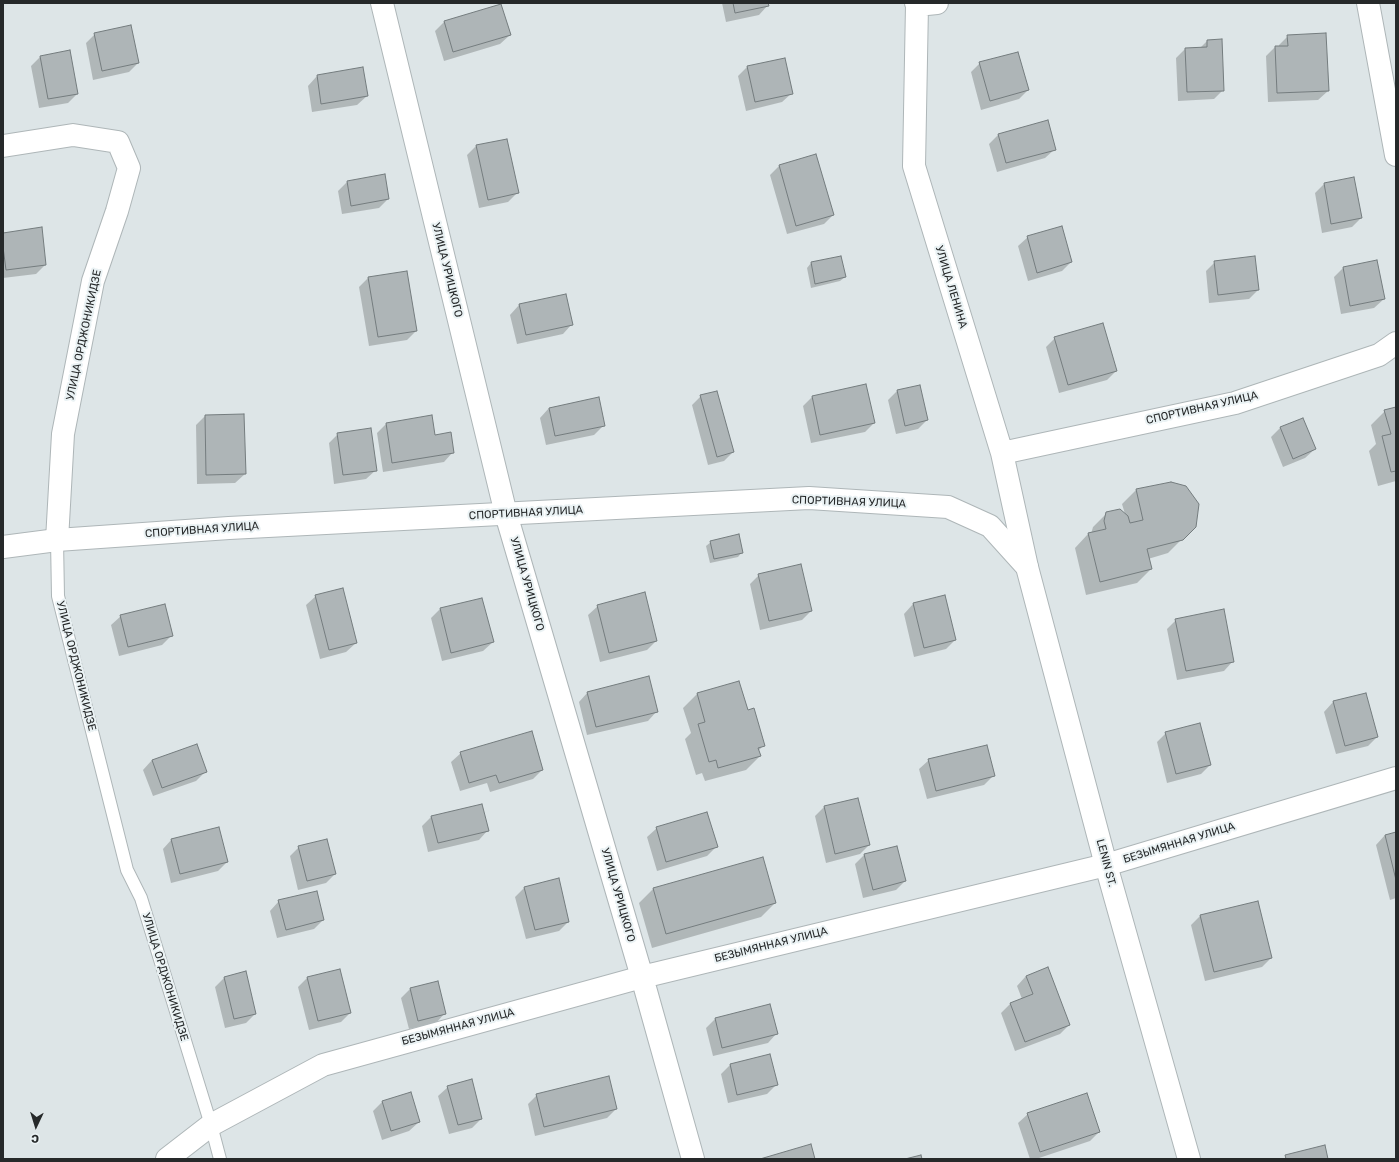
<!DOCTYPE html>
<meta charset="utf-8">
<style>
body{margin:0}
#map{position:relative;width:1399px;height:1162px;overflow:hidden;background:#dde5e7;font-family:Rubik,sans-serif}
canvas{display:block}
.frame{position:absolute;inset:0;border:4px solid #26292a;pointer-events:none}
.north{position:absolute;left:16px;top:1106px;width:40px;height:40px;-webkit-text-stroke:3px #eaf2f4;paint-order:stroke;rotate:184deg;font-size:11px;font-weight:700;line-height:16px;text-align:center;color:#26292a}
.north::after{content:'';display:block;margin:auto;width:14px;height:18px;background:#26292a;clip-path:polygon(50% 0,100% 100%,50% 72%,0 100%)}
</style>
<div id="map">
<canvas width="1399" height="1162"></canvas>
<div class="frame"></div>
<div class="north">С</div>
</div>
<script>
const context = document.querySelector('canvas').getContext('2d');
context.lineJoin = 'round';
function paint(path, color) {
  context.fillStyle = color;
  context.fill(path, 'evenodd');
}
function shape(rows) {
  const path = new Path2D();
  for (const r of rows) {
    path.moveTo(r[0], r[1]);
    for (let i = 2; i < r.length; i += 2) path.lineTo(r[i], r[i + 1]);
  }
  return path;
}
function stroke(path, color, width, dash) {
  context.strokeStyle = color;
  context.lineWidth = width;
  context.lineCap = dash ? 'butt' : 'round';
  context.setLineDash(dash || []);
  context.stroke(path);
}
function write(font, color, halo, rows, align = 'center') {
  context.font = font + ' Rubik,sans-serif';
  context.lineWidth = 4;
  context.setLineDash([]);
  context.textBaseline = 'middle';
  context.strokeStyle = halo;
  context.fillStyle = color;
  for (const [text, x, y, turn = 0] of rows) {
    context.save();
    context.translate(x, y);
    context.rotate((+turn || 0) * Math.PI / 180);
    context.textAlign = isNaN(turn) ? turn : align;
    if (halo) context.strokeText(text, 0, 0);
    context.fillText(text, 0, 0);
    context.restore();
  }
}
paint(shape([
 [722,3,767,3,768,5,759,15,726,22],
 [501,5,510,35,500,44,444,61,435,31,444,22],
 [95,34,138,63,129,72,93,80,86,43],
 [1288,36,1328,91,1318,100,1268,102,1266,56,1275,47,1279,47,1279,45],
 [1207,41,1223,90,1214,99,1178,101,1176,58,1185,49,1200,48],
 [69,51,77,94,68,103,39,108,31,66,40,57],
 [980,63,1028,90,1019,99,981,110,971,72],
 [747,67,792,93,782,102,746,111,738,76],
 [362,69,367,96,357,105,312,112,308,86,317,76],
 [998,135,1055,149,1045,158,997,172,989,144],
 [506,140,518,192,508,202,479,208,467,155,476,146],
 [779,166,833,215,824,224,787,234,770,175],
 [347,182,388,199,379,208,342,214,338,191],
 [1324,184,1361,218,1352,227,1322,233,1315,193],
 [3,234,45,265,36,274,3,278],
 [1028,237,1071,262,1062,271,1028,281,1018,246],
 [840,257,845,277,840,281,811,288,807,268,811,263],
 [1215,262,1258,290,1249,299,1209,303,1206,271],
 [1343,268,1384,299,1374,308,1341,314,1334,277],
 [406,272,416,331,407,340,369,346,359,287,368,278],
 [519,305,572,324,563,334,517,344,510,315],
 [1055,338,1116,371,1107,380,1059,393,1046,347],
 [897,391,927,420,918,429,896,434,888,400],
 [701,396,733,452,724,461,708,465,692,405],
 [812,397,874,423,865,432,811,443,803,406],
 [549,408,604,425,594,435,546,445,540,418],
 [1396,408,1396,481,1378,486,1369,451,1376,444,1371,425,1385,411],
 [205,416,245,474,235,483,197,484,196,425],
 [431,416,434,436,453,452,444,462,383,472,377,433,386,424],
 [1302,419,1315,449,1305,458,1283,467,1271,437,1280,428],
 [338,434,376,470,366,479,334,484,329,443],
 [1136,490,1195,526,1168,553,1148,559,1151,569,1137,583,1086,595,1075,548,1088,534,1091,534,1093,527,1107,513,1125,514,1122,504],
 [711,542,742,552,738,557,710,563,706,546],
 [759,575,811,611,802,620,760,630,750,584],
 [316,596,356,643,346,652,320,659,306,605],
 [944,597,955,640,946,649,914,657,904,614,913,604],
 [598,606,656,641,647,650,600,662,588,615],
 [440,609,493,642,483,651,442,661,431,618],
 [121,616,171,636,162,645,119,656,111,625],
 [1176,620,1233,661,1224,671,1177,680,1167,629],
 [588,692,657,711,648,721,587,735,579,702],
 [697,694,747,711,763,746,758,751,760,756,746,770,705,781,702,773,696,775,685,739,691,733,683,708],
 [1333,702,1377,737,1368,746,1336,754,1324,712],
 [1166,733,1210,765,1201,774,1167,783,1157,742],
 [461,753,542,770,533,779,490,792,487,783,460,791,451,762],
 [152,760,206,771,196,781,153,796,143,770],
 [929,760,993,776,984,785,927,799,919,769],
 [857,799,869,845,860,854,826,863,815,816,824,807],
 [431,817,488,830,479,840,428,852,422,826],
 [657,828,716,847,707,856,657,871,647,837],
 [1396,833,1396,898,1390,900,1376,845,1385,835],
 [172,839,227,862,218,871,171,883,163,849],
 [299,847,335,874,326,883,298,890,290,856],
 [864,855,905,881,896,890,863,898,855,864],
 [762,858,775,903,761,917,652,948,639,903,653,889],
 [524,888,568,922,559,931,526,939,515,897],
 [279,901,323,920,314,929,277,938,270,911],
 [1200,916,1271,958,1262,967,1205,981,1191,925],
 [1026,976,1069,1025,1060,1034,1015,1051,1001,1013,1010,1004,1022,999,1017,986],
 [224,978,255,1014,246,1023,225,1028,215,987],
 [307,978,350,1013,341,1022,309,1030,298,987],
 [410,989,445,1013,436,1023,409,1029,401,998],
 [715,1019,777,1033,768,1043,713,1056,706,1028],
 [730,1065,777,1084,767,1094,728,1103,721,1074],
 [448,1087,481,1119,472,1128,449,1134,438,1096],
 [410,1093,419,1122,409,1131,382,1140,373,1111,382,1102],
 [537,1095,616,1109,607,1118,535,1136,528,1104],
 [1028,1114,1099,1132,1090,1141,1036,1159,1030,1159,1018,1123]
]), '#0003');
const building = shape([
 [733,3,768,3,769,6,735,13,733,3],
 [501,4,511,35,453,52,444,21,501,4],
 [131,25,139,63,102,71,94,33,131,25],
 [1326,33,1329,91,1277,93,1275,46,1288,46,1287,35,1326,33],
 [1222,39,1224,91,1187,92,1185,48,1207,47,1207,40,1222,39],
 [70,50,78,94,48,99,40,56,70,50],
 [1018,52,1029,90,990,101,979,62,1018,52],
 [785,58,793,94,755,102,747,66,785,58],
 [363,67,368,96,321,104,317,75,363,67],
 [1048,120,1056,150,1006,163,998,134,1048,120],
 [507,139,519,193,488,200,476,145,507,139],
 [816,154,834,215,796,226,779,165,816,154],
 [385,174,389,199,351,206,347,181,385,174],
 [1354,177,1362,218,1331,224,1324,183,1354,177],
 [1062,226,1072,262,1037,273,1027,236,1062,226],
 [42,227,46,265,6,270,3,247,3,233,42,227],
 [841,256,846,277,815,284,811,262,841,256],
 [1255,256,1259,290,1218,295,1214,261,1255,256],
 [1377,260,1385,299,1350,306,1343,267,1377,260],
 [407,271,417,331,378,337,368,277,407,271],
 [566,294,573,325,526,335,519,304,566,294],
 [1103,323,1117,371,1068,385,1054,337,1103,323],
 [866,384,875,423,820,435,812,396,866,384],
 [920,385,928,420,905,426,897,390,920,385],
 [717,391,734,452,717,457,700,395,717,391],
 [599,397,605,426,555,436,549,408,599,397],
 [1396,407,1396,471,1391,472,1382,436,1391,434,1384,410,1396,407],
 [244,414,246,474,206,475,205,415,244,414],
 [432,415,435,435,451,432,454,453,392,463,386,423,432,415],
 [1303,418,1316,449,1293,459,1280,427,1303,418],
 [371,428,377,471,343,475,337,433,371,428],
 [1171,482,1186,486,1199,504,1196,527,1183,540,1147,549,1152,569,1100,582,1088,533,1106,529,1104,521,1106,512,1120,509,1128,516,1130,523,1143,520,1136,489,1171,482],
 [739,534,743,553,714,559,710,541,739,534],
 [801,564,812,611,769,621,758,574,801,564],
 [343,588,357,643,329,650,315,595,343,588],
 [645,592,657,641,609,653,597,605,645,592],
 [945,595,956,640,924,648,913,603,945,595],
 [482,598,494,642,451,653,440,608,482,598],
 [165,604,173,636,128,647,120,615,165,604],
 [1224,609,1234,662,1186,671,1175,619,1224,609],
 [649,676,658,712,596,727,587,692,649,676],
 [739,681,748,710,754,708,765,746,758,748,761,756,718,768,716,760,709,762,698,724,705,722,697,693,739,681],
 [1366,693,1378,737,1345,746,1333,701,1366,693],
 [1200,723,1211,765,1176,774,1165,732,1200,723],
 [532,731,543,770,499,783,496,775,469,783,460,752,532,731],
 [197,744,207,772,162,788,152,760,197,744],
 [987,745,995,776,936,791,928,759,987,745],
 [858,798,870,845,835,854,824,806,858,798],
 [482,804,489,831,438,843,431,816,482,804],
 [707,812,718,847,666,862,656,827,707,812],
 [219,827,228,862,180,874,171,839,219,827],
 [1396,832,1396,880,1385,835,1396,832],
 [327,839,336,874,307,881,298,846,327,839],
 [897,846,906,881,873,890,864,854,897,846],
 [763,857,776,903,666,934,653,888,763,857],
 [559,878,569,922,535,930,524,887,559,878],
 [317,891,324,920,286,930,278,900,317,891],
 [1258,901,1272,958,1214,972,1200,915,1258,901],
 [1048,967,1070,1025,1025,1042,1010,1003,1033,994,1026,976,1048,967],
 [340,969,351,1013,318,1021,307,977,340,969],
 [246,971,256,1014,234,1019,224,977,246,971],
 [438,981,446,1014,418,1021,410,988,438,981],
 [770,1004,778,1034,722,1048,715,1018,770,1004],
 [770,1054,778,1085,737,1095,730,1064,770,1054],
 [609,1076,617,1109,544,1127,536,1094,609,1076],
 [472,1079,482,1119,458,1125,447,1086,472,1079],
 [411,1092,420,1122,391,1131,382,1101,411,1092],
 [1087,1093,1100,1132,1040,1152,1027,1113,1087,1093],
 [811,1144,815,1159,760,1159,811,1144],
 [1325,1145,1328,1159,1286,1159,1285,1155,1325,1145],
 [921,1155,922,1159,905,1159,921,1155]
]);
paint(building, '#aeb5b7');
stroke(building, '#747c7e', 1);
const service = shape([
 [57,540,58,596,127,870,141,898,211,1125,220,1159]
]);
const minor = shape([
 [382,3,506,514,642,977,693,1159],
 [916,3,917,5,914,166,1002,453,1027,567],
 [1368,3,1396,155],
 [917,5,937,3],
 [3,146,73,135,118,142,129,168,117,211,93,281,63,434,57,540],
 [1002,453,1235,403,1379,355,1396,343],
 [167,1159,211,1125,323,1065,642,977,1106,865,1396,778]
]);
const tertiary = shape([
 [3,547,57,540,229,528,809,498,948,507,990,526,1027,567,1106,865,1189,1159]
]);
stroke(service, '#aeb6b8', 14);
stroke(minor, '#aeb6b8', 24);
stroke(tertiary, '#aeb6b8', 24);
stroke(service, '#fff', 12);
stroke(minor, '#fff', 22);
stroke(tertiary, '#fff', 22);
write('11px', '#26292a', '#eaf2f4', [
 ["УЛИЦА УРИЦКОГО",447,270,76],
 ["УЛИЦА ЛЕНИНА",951,287,73],
 ["УЛИЦА ОРДЖОНИКИДЗЕ",84,335,-78],
 ["СПОРТИВНАЯ УЛИЦА",1202,408,-13],
 ["СПОРТИВНАЯ УЛИЦА",849,502,2],
 ["СПОРТИВНАЯ УЛИЦА",526,513,-3],
 ["СПОРТИВНАЯ УЛИЦА",202,530,-4],
 ["УЛИЦА УРИЦКОГО",527,584,74],
 ["УЛИЦА ОРДЖОНИКИДЗЕ",76,666,76],
 ["БЕЗЫМЯННАЯ УЛИЦА",1179,843,-17],
 ["LENIN ST.",1106,863,75],
 ["УЛИЦА УРИЦКОГО",618,895,74],
 ["БЕЗЫМЯННАЯ УЛИЦА",771,945,-14],
 ["УЛИЦА ОРДЖОНИКИДЗЕ",165,977,73],
 ["БЕЗЫМЯННАЯ УЛИЦА",458,1027,-15]
]);
</script>
